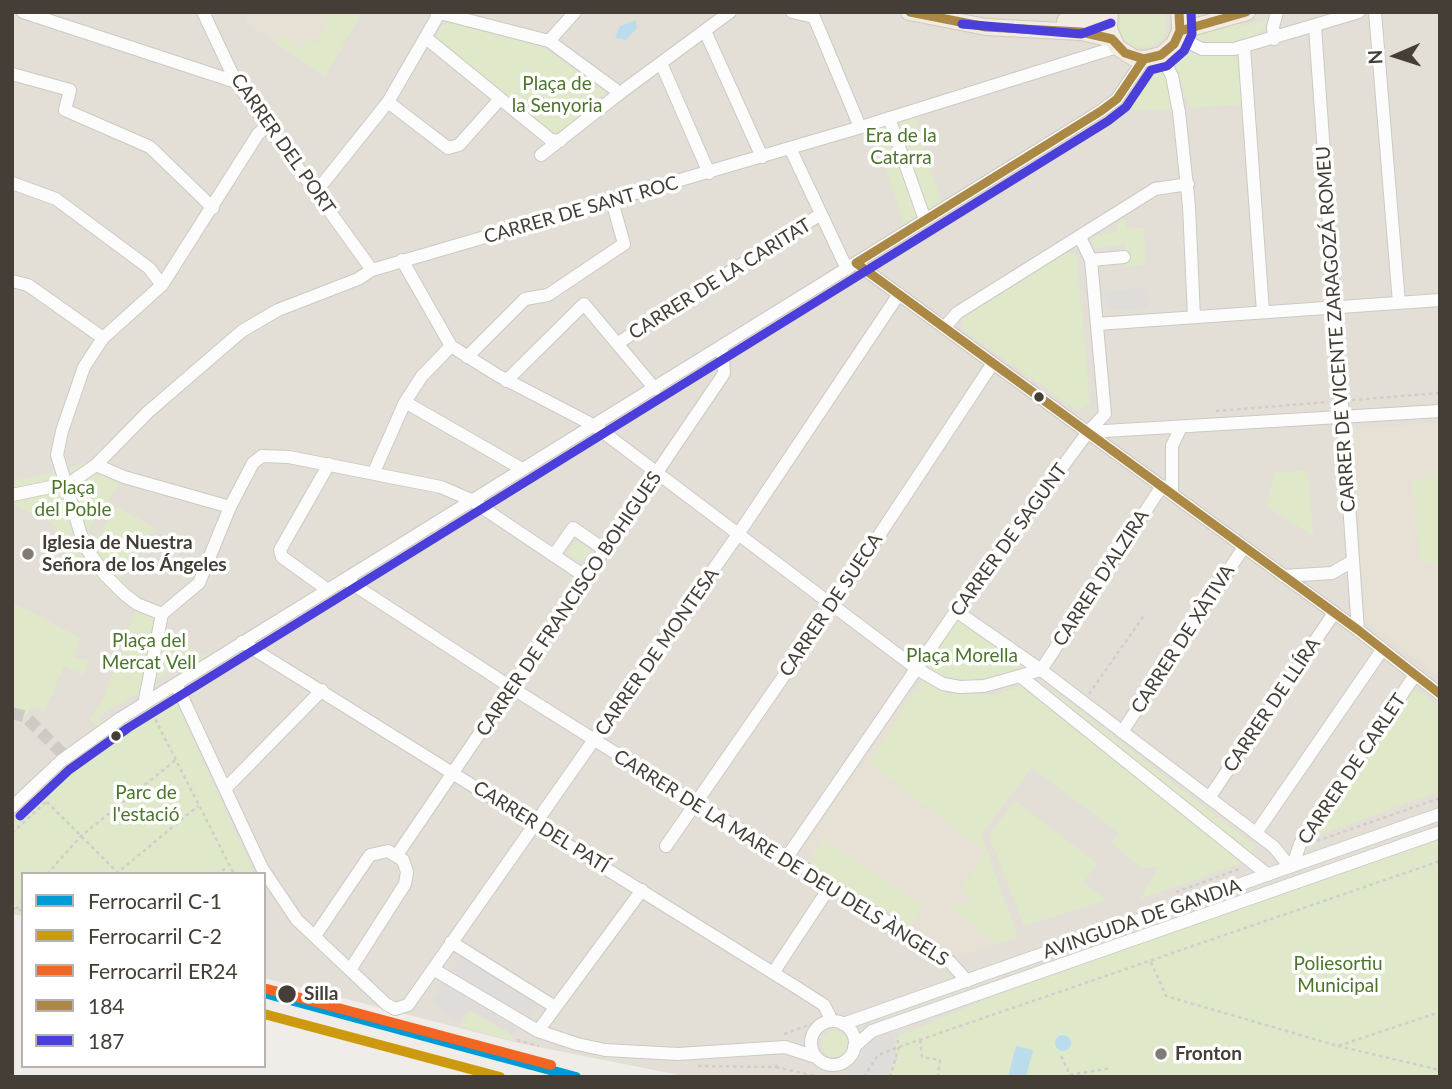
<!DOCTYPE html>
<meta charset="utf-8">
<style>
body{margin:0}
#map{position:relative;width:1452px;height:1089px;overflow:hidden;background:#f0ede9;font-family:Lato,sans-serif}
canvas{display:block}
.frame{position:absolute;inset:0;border:14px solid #453e36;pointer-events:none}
.legend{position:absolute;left:21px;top:872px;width:245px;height:196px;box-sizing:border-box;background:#fff;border:2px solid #b5b2af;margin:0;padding:9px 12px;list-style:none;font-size:21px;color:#453e36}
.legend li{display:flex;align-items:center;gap:14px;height:35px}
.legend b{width:35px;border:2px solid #b5b2af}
.north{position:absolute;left:1361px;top:21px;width:70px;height:70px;-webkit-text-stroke:5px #fff;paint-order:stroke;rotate:267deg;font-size:19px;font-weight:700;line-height:28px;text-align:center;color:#453e36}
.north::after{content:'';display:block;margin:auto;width:24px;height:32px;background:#453e36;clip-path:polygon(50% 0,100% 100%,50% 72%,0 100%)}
</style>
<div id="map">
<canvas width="1452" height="1089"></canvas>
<div class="frame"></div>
<ul class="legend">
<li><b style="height:9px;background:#009ad5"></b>Ferrocarril C-1</li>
<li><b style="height:9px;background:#cd990e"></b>Ferrocarril C-2</li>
<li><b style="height:9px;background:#f26522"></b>Ferrocarril ER24</li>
<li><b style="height:9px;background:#ab8843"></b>184</li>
<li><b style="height:9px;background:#4b3edb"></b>187</li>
</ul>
<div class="north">N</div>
</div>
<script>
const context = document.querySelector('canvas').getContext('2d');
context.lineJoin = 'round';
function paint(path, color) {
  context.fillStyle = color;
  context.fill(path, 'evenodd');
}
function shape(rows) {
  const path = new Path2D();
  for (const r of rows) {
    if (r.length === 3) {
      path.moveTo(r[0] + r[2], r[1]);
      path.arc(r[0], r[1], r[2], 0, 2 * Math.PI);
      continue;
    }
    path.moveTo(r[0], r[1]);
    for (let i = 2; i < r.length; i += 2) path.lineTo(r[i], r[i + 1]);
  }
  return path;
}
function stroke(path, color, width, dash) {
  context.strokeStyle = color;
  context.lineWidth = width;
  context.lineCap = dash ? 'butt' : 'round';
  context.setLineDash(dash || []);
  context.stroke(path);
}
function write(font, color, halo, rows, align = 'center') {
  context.font = font + ' Lato,sans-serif';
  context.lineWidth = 7;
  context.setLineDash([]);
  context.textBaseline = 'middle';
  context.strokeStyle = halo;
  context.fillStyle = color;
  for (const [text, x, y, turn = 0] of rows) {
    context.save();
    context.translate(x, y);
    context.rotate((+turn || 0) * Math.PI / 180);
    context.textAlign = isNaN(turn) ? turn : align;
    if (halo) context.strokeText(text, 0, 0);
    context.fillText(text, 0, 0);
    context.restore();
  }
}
paint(shape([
 [12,12,1440,12,1440,1077,689,1077,518,1043,264,978,264,874,23,874,23,916,12,914]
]), '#e3dfd7');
paint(shape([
 [249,12,362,12,325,77,244,22],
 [1440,422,1440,678,1365,622,1351,429],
 [921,687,1032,768,981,835,1018,937,967,955,954,955,810,865,806,863,811,853,803,848,909,691]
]), '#e6e0d5');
paint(shape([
 [310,12,362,12,325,77,277,44,280,36,302,47,307,38,317,45,329,20],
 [1119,12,1165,12,1166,33,1161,40,1147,48,1131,46,1119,35,1117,27],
 [1244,18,1240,27,1269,19,1256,39,1232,45,1187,38,1198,29],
 [457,22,535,42,606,91,563,134,554,133,438,41,437,34,443,25],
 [1186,52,1237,57,1242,64,1245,104,1190,108,1173,61],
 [1160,69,1166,80,1172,110,1121,110,1120,104,1142,70],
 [913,112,943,208,906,232,871,123],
 [1122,219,1126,220,1126,229,1144,228,1146,265,1126,267,1126,243,1094,249,1091,237,1118,231,1118,221],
 [1067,251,1077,257,1090,403,1078,411,963,330,963,314],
 [90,461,124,477,88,530,90,538,95,541,117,507,155,528,121,579,139,599,163,607,166,630,199,654,208,654,210,657,194,668,188,659,146,686,141,702,136,694,98,717,103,723,98,727,90,719,104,697,136,608,117,598,68,552,74,539,57,531,53,524,12,503,12,481,65,470],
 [1308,471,1313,536,1266,506,1275,472],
 [1440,477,1440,562,1421,563,1412,479],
 [575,541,591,550,582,562,567,554],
 [12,602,80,638,75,658,88,660,84,675,64,666,45,711,31,706,26,717,12,713],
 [956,618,1028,669,960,684,942,679,925,663],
 [922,680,949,694,995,695,1036,681,1056,693,1256,847,1240,864,1140,899,1159,867,1141,868,1111,843,1119,833,1032,768,981,835,1018,937,998,944,949,906,976,902,960,890,987,853,869,763,913,693,924,690,918,685],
 [1411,686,1440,708,1440,791,1312,838],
 [165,698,175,698,254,874,23,874,23,915,12,912,12,821,58,779,130,730,127,721],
 [1015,801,1097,863,1083,883,1107,900,1024,926,989,835],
 [1440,832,1440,1077,889,1077,898,1036,1139,937],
 [823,839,922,905,909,927,810,865],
 [470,1011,513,1036,512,1040,460,1026],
 [835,1044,13]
]), '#dfe9ca');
paint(shape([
 [1147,287,1149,308,1110,310,1106,306,1104,292],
 [470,944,547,993,523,1029,519,1027,513,1034,470,1009,458,1022,430,1002],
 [891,1033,898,1060,891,1066,889,1077,849,1077,846,1071,859,1062,872,1039]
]), '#dfdcd9');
paint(shape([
 [636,20,637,28,626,40,615,38,620,26],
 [1063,1043,8],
 [1016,1046,1033,1050,1026,1077,1008,1077]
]), '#bbdcec');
stroke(shape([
 [12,713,26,717,66,757]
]), '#cecac5', 12, [12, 6]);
const minor = shape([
 [23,12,236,82],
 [203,12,236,82,372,270],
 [436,12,549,41,620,93,541,155],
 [792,12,814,17,860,127],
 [1375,12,1399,303],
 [1315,27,1358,630],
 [705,31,762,157],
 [1178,37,1202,49,1234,49,1359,12],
 [426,38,551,140,560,141],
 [1274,39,1273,27,1277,12],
 [549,41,575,12],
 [1244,47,1263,312],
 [1161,55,1172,76,1179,112,1189,206,1194,317],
 [661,63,709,173],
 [12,74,70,90,65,110,150,147,213,208],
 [620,93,730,12],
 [388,102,448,148,459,145,500,99],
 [889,118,925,220],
 [790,148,847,269],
 [12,183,56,199,149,268,162,285],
 [316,192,388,102,440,12],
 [402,260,451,346,497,375,595,426,917,669,943,684,960,687,984,686,1041,670],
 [1091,260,1124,257],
 [856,263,1358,630,1440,694],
 [12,281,28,285,103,338],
 [1097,324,1440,300],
 [945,327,957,313,1155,189,1188,184],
 [618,343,821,214],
 [467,357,525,299,548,295,624,244,612,201],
 [506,381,584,304,655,389],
 [405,402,522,469],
 [1088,432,1440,411],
 [96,465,124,477,230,507],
 [374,472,405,402,422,376,451,346],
 [1172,494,1172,446,1180,429],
 [12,495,70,483,96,465,148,412,242,331,278,310,358,279,372,270,858,128,1117,47],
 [554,555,573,528,605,550],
 [1283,576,1332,573,1351,562],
 [345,579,512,688,695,803,787,857,950,962,967,981],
 [328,590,282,557,280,550,329,464],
 [956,611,1041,670,1274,847,1290,867],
 [162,614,137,604,123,593,105,575,84,545,57,455,62,431,84,367,103,338,162,285,258,134,268,125],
 [162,614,199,583,230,507,253,463,262,456,289,457,441,487,471,500,586,577],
 [242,642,799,989,824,1005,832,1021],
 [1041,670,1162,486],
 [1020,676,1268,875],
 [176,684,262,868,297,920,386,1004,395,1009,408,1005,739,533,899,294],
 [145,699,162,614],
 [1122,732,1244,547],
 [225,789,322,690],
 [1209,798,1334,613],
 [12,807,61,761,121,718,1101,111,1117,99,1144,59],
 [1256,833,1382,650],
 [666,846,833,605,993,363],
 [397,855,721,378,724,373,722,347],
 [787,857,956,611,1088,432,1105,414,1091,260,1080,237],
 [1293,865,1300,844,1415,675],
 [315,936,370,855,388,851,403,860,407,872,405,884,350,970],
 [451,942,555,1007],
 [433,969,538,1031,577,1044,605,1050,678,1054,785,1047,816,1057],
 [773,973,831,885],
 [833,1043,22],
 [843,1024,1440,814],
 [538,1031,642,890],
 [854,1047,872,1031,1440,832]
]);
const major = shape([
 [909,12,986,27,1081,32,1112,39],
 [1110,12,1109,29,1117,47,1134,58,1144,59,1161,55,1174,44,1180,31,1179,12],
 [1065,21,1081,22,1106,12],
 [1180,31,1247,12]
]);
stroke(minor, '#ccc9c5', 14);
stroke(major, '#d2c8b7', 18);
stroke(shape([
 [1352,400,1440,393],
 [1216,411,1328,402],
 [1089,694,1145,614],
 [152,713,234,874],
 [42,797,119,874],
 [12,833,47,801],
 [1317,841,1440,798],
 [47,874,81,836,177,759],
 [116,874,198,806],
 [216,874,228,867],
 [1176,892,1242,868],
 [12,908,23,911],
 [16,909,23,902],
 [1151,962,1166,996,1338,1046,1440,1012],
 [784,1034,817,1022],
 [517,1040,539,1046],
 [920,1040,922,1057,940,1060,938,1077],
 [1338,1046,1440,1070],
 [1061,1056,1070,1075,1068,1077],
 [698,1066,776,1067,775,1061],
 [776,1067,819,1077],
 [1070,1075,1111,1068],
 [864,1077,878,1055,899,1047,1440,861],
 [890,1077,899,1047,897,1036]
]), '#d0cdcb', 2.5, [3.5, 3.5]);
stroke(minor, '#fdfcfc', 12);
stroke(major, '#f0ebe3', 16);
stroke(shape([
 [910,12,986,27,1081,32,1112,39,1125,53,1144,59,1161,55,1174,44,1180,31,1179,12],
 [1180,31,1246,12],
 [1144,59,1117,99,1101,111,856,263,1358,630,1440,694]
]), '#ab8843', 9);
stroke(shape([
 [962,24,1081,34,1111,23],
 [20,816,69,770,128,728,1108,121,1126,107,1151,70,1167,66,1184,51,1192,34,1191,12]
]), '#4b3edb', 9);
stroke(shape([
 [264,993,576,1077]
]), '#009ad5', 10);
stroke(shape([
 [264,1014,500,1077]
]), '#cd990e', 10);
stroke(shape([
 [267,989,551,1065]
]), '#f26522', 10);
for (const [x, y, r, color] of [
 [1039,397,6,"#453e36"],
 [28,554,7,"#817b75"],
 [116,736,6,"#453e36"],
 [287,994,10,"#453e36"],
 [1161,1054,7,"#817b75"]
]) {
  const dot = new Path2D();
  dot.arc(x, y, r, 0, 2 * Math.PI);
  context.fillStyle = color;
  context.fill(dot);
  stroke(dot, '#fff', 2.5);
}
write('19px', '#4c752b', '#fff', [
 ["Plaça de",557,84],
 ["la Senyoria",557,106],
 ["Era de la",901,136],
 ["Catarra",901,158],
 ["Plaça",73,488],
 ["del Poble",73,510],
 ["Plaça del",149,641],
 ["Mercat Vell",149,663],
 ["Plaça Morella",962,656],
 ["Parc de",146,793],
 ["l'estació",146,815],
 ["Poliesortiu",1338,964],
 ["Municipal",1338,986]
]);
write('19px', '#453e36', '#fff', [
 ["CARRER DEL PORT",283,144,55],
 ["CARRER DE SANT ROC",581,210,-16],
 ["CARRER DE LA CARITAT",720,279,-32],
 ["CARRER DE VICENTE ZARAGOZÁ ROMEU",1336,329,-94],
 ["CARRER DE SAGUNT",1009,540,-54],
 ["CARRER D'ALZIRA",1101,578,-57],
 ["CARRER DE FRANCISCO BOHIGUES",569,604,-56],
 ["CARRER DE SUECA",831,605,-56],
 ["CARRER DE XÀTIVA",1183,639,-57],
 ["CARRER DE MONTESA",657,652,-55],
 ["CARRER DE LLÍRA",1272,705,-56],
 ["CARRER DE CARLET",1352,769,-56],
 ["CARRER DEL PATÍ",541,827,32],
 ["CARRER DE LA MARE DE DEU DELS ÀNGELS",781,858,32],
 ["AVINGUDA DE GANDIA",1142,919,-19]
]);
write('bold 19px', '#453e36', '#fff', [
 ["Iglesia de Nuestra",42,543],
 ["Señora de los Ángeles",42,565],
 ["Fronton",1175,1054]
], 'left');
write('bold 19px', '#453e36', '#fff', [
 ["Silla",304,994]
], 'left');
</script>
